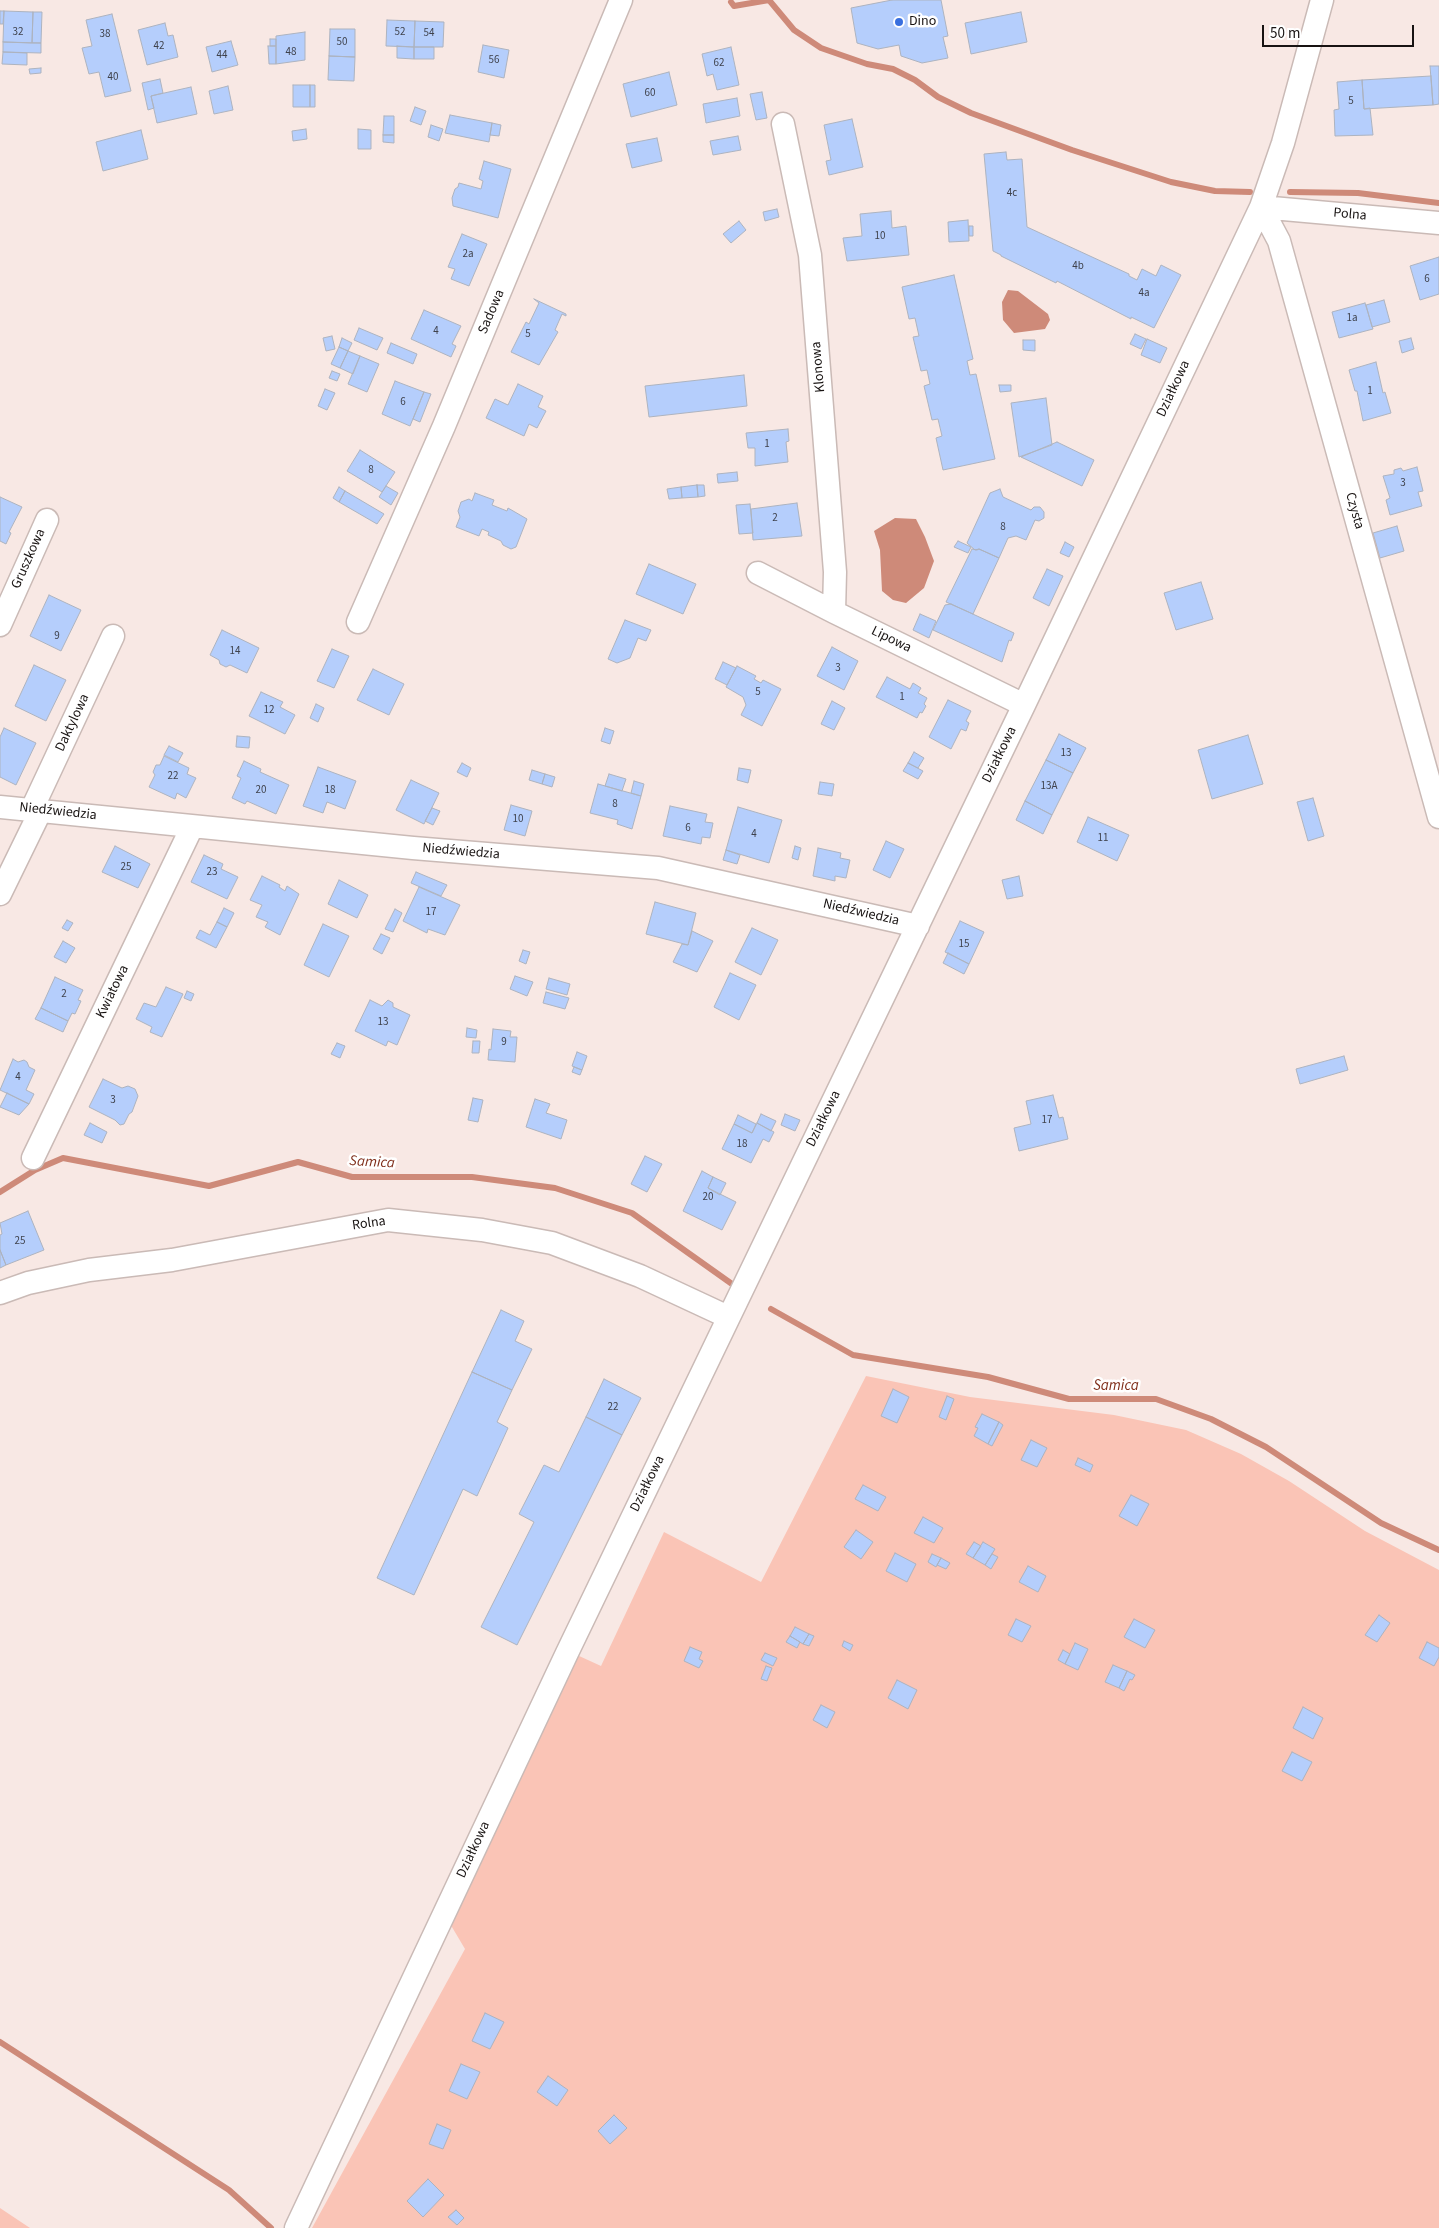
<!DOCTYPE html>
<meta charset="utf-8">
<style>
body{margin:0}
#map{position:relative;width:1439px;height:2228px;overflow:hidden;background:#f8e8e4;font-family:"Source Sans 3",sans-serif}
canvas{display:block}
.scale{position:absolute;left:1262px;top:25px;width:152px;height:22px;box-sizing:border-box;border:2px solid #181312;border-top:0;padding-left:6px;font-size:15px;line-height:18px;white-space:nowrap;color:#181312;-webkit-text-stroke:4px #fff;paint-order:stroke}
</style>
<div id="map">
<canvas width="1439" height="2228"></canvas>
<div class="scale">50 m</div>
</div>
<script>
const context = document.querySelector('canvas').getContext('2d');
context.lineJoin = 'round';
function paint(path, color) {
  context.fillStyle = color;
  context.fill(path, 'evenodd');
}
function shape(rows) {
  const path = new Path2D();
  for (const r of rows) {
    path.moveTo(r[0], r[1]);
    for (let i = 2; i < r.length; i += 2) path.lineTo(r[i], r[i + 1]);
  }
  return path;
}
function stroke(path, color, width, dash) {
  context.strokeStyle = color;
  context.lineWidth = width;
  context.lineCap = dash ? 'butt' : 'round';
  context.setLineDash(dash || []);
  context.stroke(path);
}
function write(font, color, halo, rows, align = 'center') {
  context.font = font + ' "Source Sans 3",sans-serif';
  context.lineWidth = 5;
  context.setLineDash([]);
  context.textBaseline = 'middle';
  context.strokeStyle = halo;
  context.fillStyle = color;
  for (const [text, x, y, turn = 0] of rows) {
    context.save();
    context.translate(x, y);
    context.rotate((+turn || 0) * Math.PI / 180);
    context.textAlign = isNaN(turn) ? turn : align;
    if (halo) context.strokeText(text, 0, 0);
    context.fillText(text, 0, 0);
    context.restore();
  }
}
paint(shape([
 [866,1376,970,1397,1114,1415,1186,1430,1241,1454,1289,1481,1365,1531,1439,1570,1439,2228,312,2228,465,1949,449,1922,577,1655,601,1666,664,1532,761,1582],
 [0,2208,30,2228,0,2228]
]), '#fac4b6');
paint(shape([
 [1008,290,1018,291,1048,314,1050,320,1045,329,1014,333,1003,320,1002,302],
 [895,518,916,519,925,537,934,561,924,588,906,603,893,600,882,591,880,550,874,531]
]), '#ce8a79');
stroke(shape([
 [731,2,734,6,769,0,794,30,821,48,867,64,893,69,915,80,938,97,971,113,1072,150,1171,182,1215,191,1250,192],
 [1290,192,1358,193,1439,203],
 [0,1192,35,1170,63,1158,209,1186,298,1162,352,1177,472,1177,555,1188,632,1213,732,1284],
 [771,1309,853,1355,988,1377,1069,1399,1156,1399,1211,1419,1266,1447,1381,1523,1439,1550],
 [0,2042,229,2190,271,2228]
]), '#ce8a79', 6);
const building = shape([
 [892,0,941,0,948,36,943,37,948,58,922,63,901,56,899,45,878,49,857,43,851,8,892,0],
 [0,11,4,11,3,24,0,24,0,11],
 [4,11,33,12,32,43,3,42,4,11],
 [33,12,42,12,41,43,32,43,33,12],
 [1021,12,1027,42,971,54,965,23,1021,12],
 [112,14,131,91,105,97,99,72,89,74,82,48,92,46,86,20,112,14],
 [387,20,415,21,414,47,386,46,387,20],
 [415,21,444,22,443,47,414,47,415,21],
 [165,23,168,36,173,35,178,57,147,65,138,30,165,23],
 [330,29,355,29,355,57,329,56,330,29],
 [305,32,305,60,276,64,276,36,305,32],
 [270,39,276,39,276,46,270,46,270,39],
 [231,41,238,65,212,72,206,47,231,41],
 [3,42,41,43,41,53,3,52,3,42],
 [483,45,509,50,504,78,478,72,483,45],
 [268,46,276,46,276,64,269,64,268,46],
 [397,46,414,47,414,59,397,58,397,46],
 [414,47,434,47,434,59,414,59,414,47],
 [731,47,739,85,717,90,713,74,707,76,702,54,731,47],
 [3,52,27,53,27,65,2,64,3,52],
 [329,56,355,57,354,81,328,80,329,56],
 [1430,66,1439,66,1439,104,1433,105,1430,66],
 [41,68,41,73,30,74,29,69,41,68],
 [669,72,677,105,631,117,623,84,669,72],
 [1431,76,1433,105,1364,109,1362,80,1431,76],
 [160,79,163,93,151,96,154,108,148,110,142,83,160,79],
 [1362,80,1364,109,1370,108,1373,135,1335,136,1334,110,1339,109,1337,82,1362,80],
 [293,85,310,85,310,107,293,107,293,85],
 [310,85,315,85,315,107,310,107,310,85],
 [228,86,233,110,214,114,209,91,228,86],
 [191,87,197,114,157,123,151,96,191,87],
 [762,92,767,118,756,120,750,94,762,92],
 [737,98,740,116,706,123,703,104,737,98],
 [415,107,426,111,421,125,410,121,415,107],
 [450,115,492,123,489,142,445,133,450,115],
 [384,116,394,116,394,135,383,135,384,116],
 [852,119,863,167,829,175,826,161,831,160,824,125,852,119],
 [492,123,501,125,499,136,490,135,492,123],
 [431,125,443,129,439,141,428,137,431,125],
 [306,129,307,139,293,141,292,131,306,129],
 [358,129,371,130,371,149,358,149,358,129],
 [141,130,148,159,103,171,96,142,141,130],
 [383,135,394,135,394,143,383,142,383,135],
 [738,136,741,150,713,155,710,141,738,136],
 [657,138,662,161,632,168,626,144,657,138],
 [1006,152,1007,160,1022,159,1027,227,1129,274,1129,276,1137,280,1142,269,1156,276,1161,265,1181,275,1154,328,1131,317,1131,319,1057,281,1056,283,1001,256,1001,255,993,251,984,154,1006,152],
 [484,161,511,169,498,218,453,206,452,198,455,189,458,187,459,183,481,189,483,181,479,179,484,161],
 [777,209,779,217,765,221,763,212,777,209],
 [891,211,892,228,906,226,909,255,847,261,843,238,862,236,860,214,891,211],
 [968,220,969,241,949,242,948,222,968,220],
 [739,221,746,230,731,243,723,234,739,221],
 [969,226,973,226,973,236,969,236,969,226],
 [462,234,487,244,469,286,451,279,455,269,448,267,462,234],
 [1439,257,1439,294,1420,300,1410,266,1439,257],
 [954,275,973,359,967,361,970,375,976,374,995,459,943,470,936,438,942,436,938,419,932,420,924,386,930,384,927,370,921,371,913,337,919,336,915,318,909,319,902,287,954,275],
 [534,299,566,314,566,316,562,314,555,330,558,332,539,365,511,352,526,322,529,324,539,303,534,299],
 [1384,300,1390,322,1372,327,1366,305,1384,300],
 [1365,303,1373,329,1339,338,1332,312,1365,303],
 [424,310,461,326,452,344,456,346,451,357,411,339,424,310],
 [359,328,383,338,377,350,354,340,359,328],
 [1135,334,1146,339,1141,349,1130,344,1135,334],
 [332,336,335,349,326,351,323,338,332,336],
 [342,338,352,343,348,351,339,347,342,338],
 [1411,338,1414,349,1402,353,1399,341,1411,338],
 [1147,339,1167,348,1160,363,1141,355,1147,339],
 [1023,340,1035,340,1035,351,1023,350,1023,340],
 [391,343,417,354,413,364,387,353,391,343],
 [339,347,348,351,340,368,331,364,339,347],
 [348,351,360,356,353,374,340,368,348,351],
 [360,356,379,364,367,392,348,384,360,356],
 [1376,362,1383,393,1385,392,1391,413,1363,421,1357,391,1355,391,1349,370,1376,362],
 [332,371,340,374,337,381,329,378,332,371],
 [744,375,747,406,649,417,645,386,744,375],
 [395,381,424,392,410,426,382,414,395,381],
 [518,384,543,396,538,407,546,411,537,428,529,424,524,436,486,418,495,399,508,405,518,384],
 [999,385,1011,385,1011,391,1000,392,999,385],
 [325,389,335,393,327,410,318,406,325,389],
 [424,392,431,394,420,422,413,419,424,392],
 [1046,398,1052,445,1019,457,1011,403,1046,398],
 [788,429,789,441,786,442,788,462,755,466,755,448,748,448,746,433,788,429],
 [1057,442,1094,460,1082,486,1021,457,1057,442],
 [360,450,395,472,382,492,347,471,360,450],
 [1417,467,1423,491,1418,492,1422,506,1390,515,1386,500,1390,498,1383,476,1394,474,1394,470,1401,468,1403,471,1417,467],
 [737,472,738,481,718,483,717,474,737,472],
 [697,485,704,485,705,496,698,497,697,485],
 [697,485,698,497,682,498,681,487,697,485],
 [386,486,398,493,391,505,379,497,386,486],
 [339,487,345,491,339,502,333,498,339,487],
 [681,487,682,498,669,499,667,489,681,487],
 [1000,489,1003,497,1031,510,1034,507,1040,507,1044,512,1044,518,1039,521,1035,520,1026,540,1016,536,1008,538,999,558,979,549,975,550,967,543,990,493,1000,489],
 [345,491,384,514,377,524,339,502,345,491],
 [475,493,494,500,492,505,507,511,508,508,527,519,516,547,511,549,503,545,501,541,488,535,489,532,482,529,479,536,456,527,460,517,458,511,461,502,469,499,472,501,475,493],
 [0,497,22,507,9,532,11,533,6,544,0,541,0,497],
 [797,503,802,536,753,540,751,509,797,503],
 [750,504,753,533,739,534,736,505,750,504],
 [1397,526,1404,551,1380,558,1373,533,1397,526],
 [958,541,971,547,968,553,954,547,958,541],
 [1065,542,1074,547,1069,557,1060,553,1065,542],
 [972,549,977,550,979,549,999,558,973,614,946,602,972,549],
 [649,564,696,584,683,614,636,594,649,564],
 [1047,569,1063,576,1049,606,1033,598,1047,569],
 [1201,582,1213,619,1176,630,1164,593,1201,582],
 [49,595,81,610,61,651,30,636,49,595],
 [951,604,1014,633,1011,641,1009,640,1002,662,933,630,945,605,951,604],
 [920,614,936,621,929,638,913,630,920,614],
 [625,620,651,630,646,641,638,638,630,658,617,663,608,659,625,620],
 [222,630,259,648,247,673,230,665,226,667,220,664,219,660,210,655,222,630],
 [832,647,858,661,844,690,817,676,832,647],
 [332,649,349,656,334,688,317,681,332,649],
 [723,662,736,668,727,685,715,679,723,662],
 [34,665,66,680,46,721,15,706,34,665],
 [737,666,756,676,754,679,761,683,763,680,781,689,762,726,741,715,746,705,743,697,726,687,737,666],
 [373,669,404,684,389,715,357,700,373,669],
 [887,677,910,689,913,683,921,688,918,693,927,698,924,704,926,706,922,713,920,712,917,718,876,697,887,677],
 [261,692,283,702,280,707,295,715,285,734,249,716,261,692],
 [948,700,971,711,966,721,969,723,966,731,961,729,951,749,929,737,948,700],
 [832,701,845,708,834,730,821,724,832,701],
 [316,704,324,708,318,722,310,718,316,704],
 [4,728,36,743,16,785,0,777,0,737,4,728],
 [605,728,614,731,610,744,601,741,605,728],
 [1059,734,1086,748,1073,773,1046,760,1059,734],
 [1248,735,1263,784,1212,799,1198,750,1248,735],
 [237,736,250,737,249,748,236,747,237,736],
 [169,746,183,753,178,762,164,755,169,746],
 [914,752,924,758,918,768,908,763,914,752],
 [164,756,189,768,187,774,196,778,186,798,177,793,175,799,149,787,155,775,153,772,156,765,160,765,164,756],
 [1046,760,1073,773,1052,815,1025,801,1046,760],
 [244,761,261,769,260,772,289,785,276,814,247,801,245,804,232,798,241,778,237,776,244,761],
 [462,763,471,768,467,777,457,772,462,763],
 [908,763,923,771,918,779,903,771,908,763],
 [318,767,356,781,345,809,327,802,323,813,303,806,318,767],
 [739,768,751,770,748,783,737,780,739,768],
 [532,770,545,774,542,784,529,780,532,770],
 [545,774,555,777,552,787,542,784,545,774],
 [609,774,626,779,622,791,605,786,609,774],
 [411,780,439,793,424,824,396,810,411,780],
 [634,781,644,784,641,796,631,793,634,781],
 [820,782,834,784,832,796,818,794,820,782],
 [598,784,641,796,632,829,617,824,618,820,590,813,598,784],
 [1313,798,1324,836,1308,841,1297,802,1313,798],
 [1025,801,1052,815,1043,834,1016,820,1025,801],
 [511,805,532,811,525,836,504,830,511,805],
 [670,806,707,814,705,822,713,823,710,838,702,837,701,844,663,836,670,806],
 [738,807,782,820,769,863,726,850,738,807],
 [432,808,440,811,433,825,425,821,432,808],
 [1088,817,1129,835,1117,861,1077,842,1088,817],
 [886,841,904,849,890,878,873,870,886,841],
 [115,846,150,864,138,888,102,872,115,846],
 [795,846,801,848,798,860,792,858,795,846],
 [818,848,841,853,840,858,850,860,846,878,835,876,835,881,813,876,818,848],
 [726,850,740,855,737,864,723,860,726,850],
 [204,855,223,864,221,869,238,877,227,899,191,882,204,855],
 [416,872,447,885,441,896,411,883,416,872],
 [262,876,280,885,279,887,285,891,287,886,299,894,280,935,265,927,268,922,256,917,262,905,250,900,262,876],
 [1019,876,1023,896,1007,899,1002,880,1019,876],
 [339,880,368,895,357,918,328,904,339,880],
 [419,887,460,905,445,935,428,929,427,933,403,921,419,887],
 [655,902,696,913,688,945,646,934,655,902],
 [224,908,234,913,227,927,217,922,224,908],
 [395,909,402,913,393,932,385,929,395,909],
 [67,920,73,923,68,931,62,928,67,920],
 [960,921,984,932,969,964,945,952,960,921],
 [217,922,227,927,216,948,196,938,200,930,210,935,217,922],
 [323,924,349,936,329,977,304,965,323,924],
 [752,928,778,940,761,975,735,962,752,928],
 [692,931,713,941,697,972,673,962,682,944,688,945,692,931],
 [381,934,390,938,382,954,373,949,381,934],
 [63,941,75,948,66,963,54,957,63,941],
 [523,950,530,952,526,964,519,961,523,950],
 [948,953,969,964,964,974,943,963,948,953],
 [730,973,756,985,739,1020,714,1007,730,973],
 [515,976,533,982,527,996,510,989,515,976],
 [55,977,83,990,78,1000,81,1001,75,1014,72,1013,68,1021,41,1008,55,977],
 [549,978,570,984,567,995,546,989,549,978],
 [166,987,183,994,162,1037,150,1032,152,1027,136,1019,144,1003,156,1007,166,987],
 [187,991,194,994,191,1001,184,998,187,991],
 [546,992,569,998,565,1009,543,1003,546,992],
 [370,1000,382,1006,388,1000,393,1003,393,1007,410,1015,397,1045,388,1041,386,1046,355,1031,370,1000],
 [41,1008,68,1021,63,1032,35,1019,41,1008],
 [467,1028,477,1030,476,1038,466,1037,467,1028],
 [493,1029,511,1031,510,1037,517,1037,515,1062,488,1060,489,1049,491,1050,493,1029],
 [473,1041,480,1041,479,1053,472,1053,473,1041],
 [337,1043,345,1046,340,1058,331,1054,337,1043],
 [577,1052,587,1056,582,1070,572,1066,577,1052],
 [1344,1056,1348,1070,1300,1084,1296,1069,1344,1056],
 [13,1059,18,1062,24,1060,27,1062,29,1067,35,1070,26,1090,34,1094,29,1104,0,1090,13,1059],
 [574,1067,582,1070,580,1075,572,1072,574,1067],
 [103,1079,122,1088,128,1086,135,1089,138,1096,132,1112,129,1114,124,1124,120,1125,115,1120,89,1107,103,1079],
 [7,1093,29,1104,19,1115,0,1107,7,1093],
 [1053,1095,1059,1118,1063,1117,1068,1139,1019,1151,1014,1128,1031,1124,1026,1101,1053,1095],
 [473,1098,483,1100,478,1122,468,1120,473,1098],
 [535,1099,550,1104,546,1113,567,1120,561,1139,526,1127,535,1099],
 [761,1114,776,1121,771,1131,757,1123,761,1114],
 [785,1114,800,1120,795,1131,781,1125,785,1114],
 [738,1115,756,1124,752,1133,734,1124,738,1115],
 [90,1123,107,1132,102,1143,84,1135,90,1123],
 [757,1123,774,1132,769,1142,763,1139,751,1163,722,1149,734,1124,752,1133,757,1123],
 [645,1156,662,1164,647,1192,631,1184,645,1156],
 [702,1171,713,1177,708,1188,736,1202,722,1230,683,1211,702,1171],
 [713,1177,726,1183,720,1195,708,1188,713,1177],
 [28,1211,44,1250,6,1265,0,1250,0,1235,2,1234,0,1223,28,1211],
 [0,1250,6,1265,0,1268,0,1250],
 [501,1310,524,1321,515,1341,532,1349,512,1390,472,1372,501,1310],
 [472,1372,512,1390,497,1422,508,1428,477,1496,463,1489,414,1595,377,1578,472,1372],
 [604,1379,641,1398,622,1435,586,1417,604,1379],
 [893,1389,909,1397,897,1423,881,1416,893,1389],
 [947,1396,954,1399,946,1420,939,1417,947,1396],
 [982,1414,999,1422,988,1444,974,1436,978,1428,975,1427,982,1414],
 [586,1417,622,1435,517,1645,481,1627,534,1522,519,1514,544,1465,559,1472,586,1417],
 [999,1422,1003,1425,992,1446,988,1444,999,1422],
 [1031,1440,1047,1448,1037,1467,1021,1460,1031,1440],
 [1078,1458,1093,1465,1090,1472,1075,1465,1078,1458],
 [863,1485,886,1497,878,1511,855,1499,863,1485],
 [1131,1495,1149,1504,1137,1526,1119,1516,1131,1495],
 [923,1517,943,1528,934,1543,914,1533,923,1517],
 [856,1530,873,1542,861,1559,844,1547,856,1530],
 [974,1542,981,1546,973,1558,966,1554,974,1542],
 [983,1542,995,1549,985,1565,973,1558,983,1542],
 [895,1553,916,1564,907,1582,886,1571,895,1553],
 [932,1554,941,1558,936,1567,928,1562,932,1554],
 [992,1554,998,1557,991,1569,985,1565,992,1554],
 [941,1558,950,1563,946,1569,937,1565,941,1558],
 [1028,1566,1046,1576,1038,1592,1019,1582,1028,1566],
 [1379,1615,1390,1623,1377,1642,1365,1635,1379,1615],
 [1016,1619,1031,1626,1022,1642,1008,1635,1016,1619],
 [1134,1619,1155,1630,1145,1648,1124,1637,1134,1619],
 [795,1627,809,1634,803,1644,790,1636,795,1627],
 [809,1634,814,1636,809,1646,803,1644,809,1634],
 [790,1636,800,1642,797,1648,786,1642,790,1636],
 [844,1641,853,1645,850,1651,842,1646,844,1641],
 [1427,1642,1439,1648,1439,1657,1434,1666,1419,1658,1427,1642],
 [1075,1643,1088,1649,1078,1670,1065,1664,1075,1643],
 [690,1647,702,1652,699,1659,703,1661,699,1668,684,1661,690,1647],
 [1063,1650,1070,1654,1065,1664,1058,1660,1063,1650],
 [765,1653,777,1658,773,1666,761,1660,765,1653],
 [1113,1665,1127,1671,1119,1688,1105,1682,1113,1665],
 [766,1666,772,1668,767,1681,761,1679,766,1666],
 [1127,1671,1135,1675,1132,1680,1130,1679,1124,1691,1119,1688,1127,1671],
 [897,1680,917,1690,908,1709,888,1698,897,1680],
 [821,1705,835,1712,827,1728,813,1720,821,1705],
 [1303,1707,1323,1718,1313,1739,1293,1728,1303,1707],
 [1292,1752,1312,1762,1302,1781,1282,1771,1292,1752],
 [485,2013,504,2022,490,2049,472,2041,485,2013],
 [461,2064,480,2072,467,2099,449,2091,461,2064],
 [548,2076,568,2090,557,2106,537,2092,548,2076],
 [614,2115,627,2128,610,2144,598,2131,614,2115],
 [437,2124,451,2130,443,2149,429,2144,437,2124],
 [428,2179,444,2195,423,2217,407,2201,428,2179],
 [456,2210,464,2218,457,2225,448,2217,456,2210]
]);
paint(building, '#b5cefc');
stroke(building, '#adb3bf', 1);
const street = shape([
 [783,124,810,255,835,572,834,612],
 [1261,207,1279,241,1439,817],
 [1261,207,1439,223],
 [758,573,834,612,1024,705],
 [358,622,444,426,621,0],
 [0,625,47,520],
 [0,807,413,848,658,868,918,926],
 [32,809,113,636],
 [0,894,41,810],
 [33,1158,192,827],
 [0,1293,28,1283,89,1270,172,1260,388,1220,482,1230,552,1243,640,1276,728,1317],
 [296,2228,567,1653,1024,705,1261,207,1283,143,1322,0]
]);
stroke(street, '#cabab6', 25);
stroke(street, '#fff', 22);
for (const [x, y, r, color] of [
 [899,22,5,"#396fde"]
]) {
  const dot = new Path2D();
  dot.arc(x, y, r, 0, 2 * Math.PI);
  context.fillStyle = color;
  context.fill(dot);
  stroke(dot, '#fff', 2);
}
write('11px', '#3f424c', null, [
 ["32",18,33],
 ["52",400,33],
 ["54",429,34],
 ["38",105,35],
 ["50",342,43],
 ["42",159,47],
 ["48",291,53],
 ["44",222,56],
 ["56",494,61],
 ["62",719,64],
 ["40",113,78],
 ["60",650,94],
 ["5",1351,102],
 ["4c",1012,194],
 ["10",880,237],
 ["2a",468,255],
 ["4b",1078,267],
 ["6",1427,280],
 ["4a",1144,294],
 ["1a",1352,319],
 ["4",436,332],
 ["5",528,335],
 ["1",1370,392],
 ["6",403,403],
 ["1",767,445],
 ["8",371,471],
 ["3",1403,484],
 ["2",775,519],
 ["8",1003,528],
 ["9",57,637],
 ["14",235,652],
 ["3",838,669],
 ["5",758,693],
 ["1",902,698],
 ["12",269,711],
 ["13",1066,754],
 ["22",173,777],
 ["13A",1049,787],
 ["20",261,791],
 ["18",330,791],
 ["8",615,805],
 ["10",518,820],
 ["6",688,829],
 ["4",754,835],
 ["11",1103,839],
 ["25",126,868],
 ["23",212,873],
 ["17",431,913],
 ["15",964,945],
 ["2",64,995],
 ["13",383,1023],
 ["9",504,1043],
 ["4",18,1078],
 ["3",113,1101],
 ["17",1047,1121],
 ["18",742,1145],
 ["20",708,1198],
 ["25",20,1242],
 ["22",613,1408]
]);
write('14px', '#181312', '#fff', [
 ["Dino",909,22]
], 'left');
write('14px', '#181312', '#fff', [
 ["Polna",1350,215,5],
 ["Sadowa",492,312,-67],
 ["Klonowa",819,367,-95],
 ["Działkowa",1174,389,-65],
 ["Czysta",1354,511,74],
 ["Gruszkowa",29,559,-66],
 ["Lipowa",891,640,26],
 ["Daktylowa",73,723,-65],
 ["Działkowa",1000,755,-64],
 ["Niedźwiedzia",58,812,6],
 ["Niedźwiedzia",461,852,5],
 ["Niedźwiedzia",861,913,13],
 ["Kwiatowa",113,992,-64],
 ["Działkowa",824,1119,-64],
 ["Rolna",369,1224,-8],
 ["Działkowa",648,1484,-64],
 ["Działkowa",474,1850,-65]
]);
write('italic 15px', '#7f2e1a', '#fff', [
 ["Samica",372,1163,3],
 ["Samica",1116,1387]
]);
</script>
